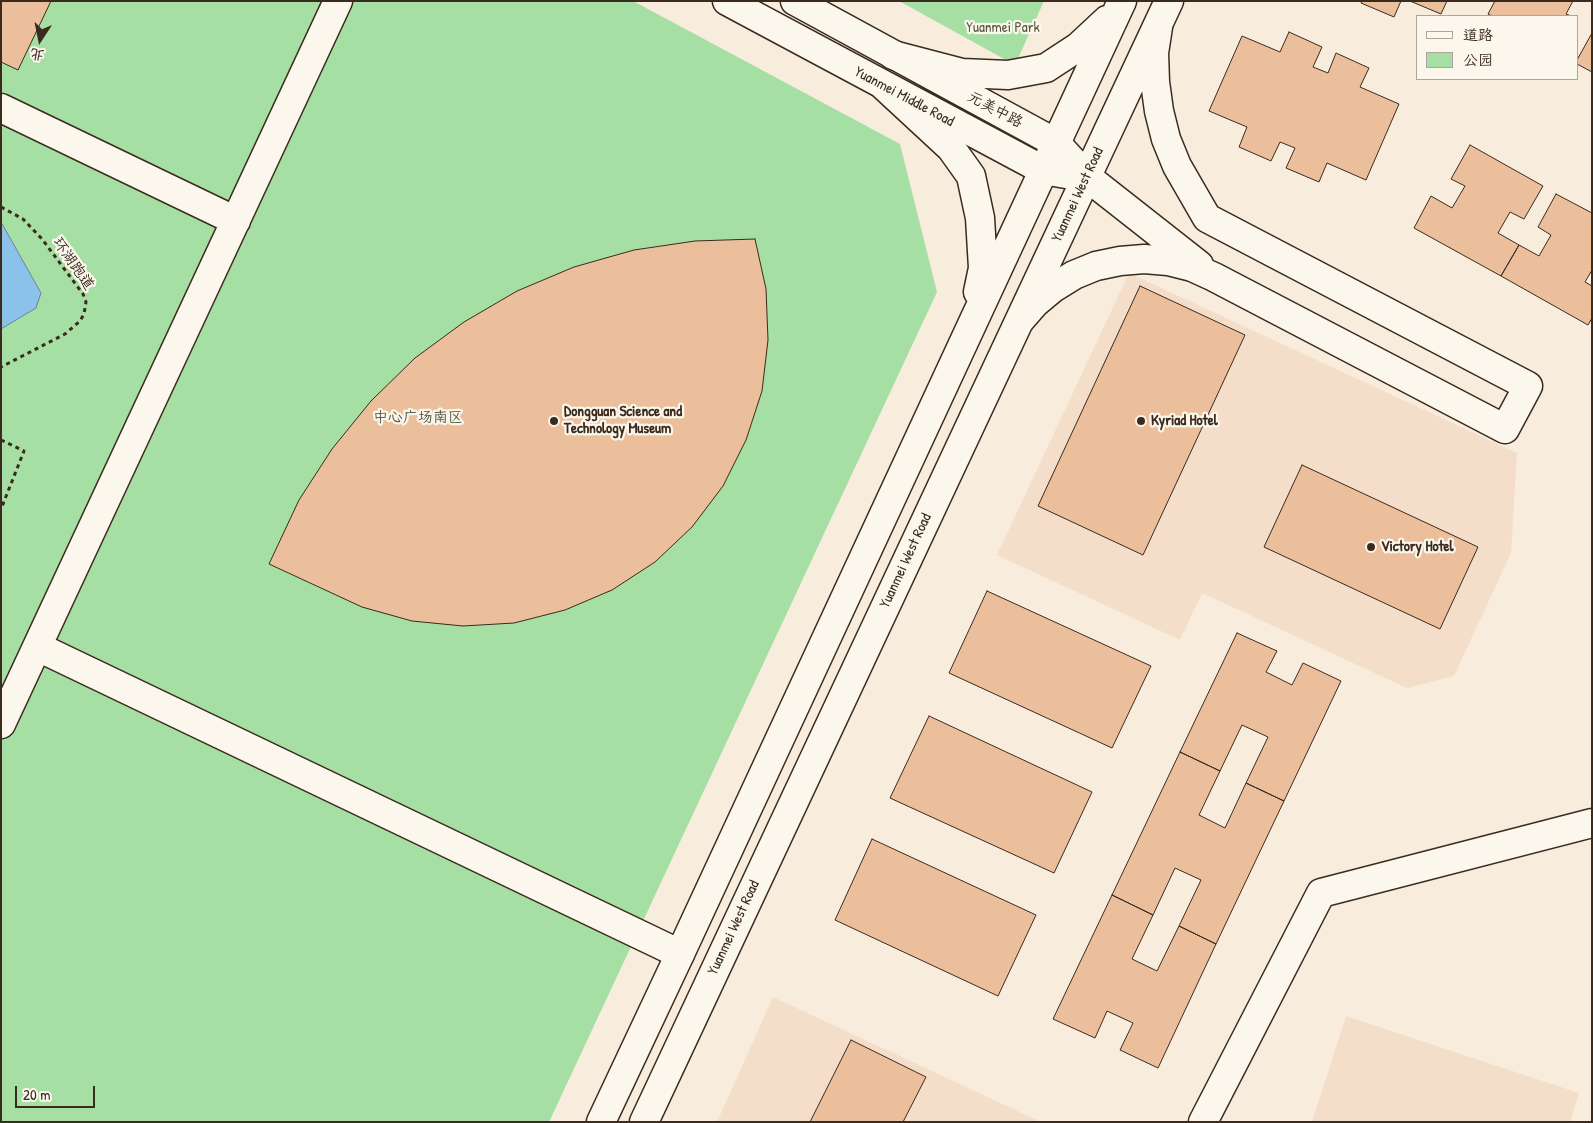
<!DOCTYPE html>
<meta charset="utf-8">
<style>
body{margin:0}
#map{position:relative;width:1593px;height:1123px;overflow:hidden;background:#f8ecdc;font-family:"Patrick Hand","LXGW WenKai TC",sans-serif}
canvas{display:block}
.frame{position:absolute;inset:0;border:2px solid #3b2a1e;pointer-events:none}
.legend{position:absolute;left:1416px;top:15px;width:162px;height:65px;box-sizing:border-box;background:#fbf7ec;border:1px solid #aea59a;margin:0;padding:6px 9px;list-style:none;font-size:15px;color:#3b2a1e}
.legend li{display:flex;align-items:center;gap:10px;height:25px}
.legend b{width:25px;border:1px solid #aea59a}
.north{position:absolute;left:15px;top:15px;width:50px;height:50px;-webkit-text-stroke:4px #fbf7ec;paint-order:stroke;rotate:191deg;font-size:14px;font-weight:700;line-height:20px;text-align:center;color:#3b2a1e}
.north::after{content:'';display:block;margin:auto;width:18px;height:22px;background:#3b2a1e;clip-path:polygon(50% 0,100% 100%,50% 72%,0 100%)}
.scale{position:absolute;left:15px;top:1086px;width:80px;height:22px;box-sizing:border-box;border:2px solid #3b2a1e;border-top:0;padding-left:6px;font-size:15px;line-height:18px;white-space:nowrap;color:#3b2a1e;-webkit-text-stroke:4px #fbf7ec;paint-order:stroke}
</style>
<div id="map">
<canvas width="1593" height="1123"></canvas>
<div class="frame"></div>
<ul class="legend">
<li><b style="height:6px;background:#fbf7ec"></b>道路</li>
<li><b style="height:14px;background:#a6dfa4"></b>公园</li>
</ul>
<div class="north">北</div>
<div class="scale">20 m</div>
</div>
<script>
const context = document.querySelector('canvas').getContext('2d');
context.lineJoin = 'round';
function paint(path, color) {
  context.fillStyle = color;
  context.fill(path, 'evenodd');
}
function shape(rows) {
  const path = new Path2D();
  for (const r of rows) {
    path.moveTo(r[0], r[1]);
    for (let i = 2; i < r.length; i += 2) path.lineTo(r[i], r[i + 1]);
  }
  return path;
}
function stroke(path, color, width, dash) {
  context.strokeStyle = color;
  context.lineWidth = width;
  context.lineCap = dash ? 'butt' : 'round';
  context.setLineDash(dash || []);
  context.stroke(path);
}
function write(font, color, halo, rows, align = 'center') {
  context.font = font + ' "Patrick Hand","LXGW WenKai TC",sans-serif';
  context.lineWidth = 4.5;
  context.setLineDash([]);
  context.textBaseline = 'middle';
  context.strokeStyle = halo;
  context.fillStyle = color;
  for (const [text, x, y, turn = 0] of rows) {
    context.save();
    context.translate(x, y);
    context.rotate((+turn || 0) * Math.PI / 180);
    context.textAlign = isNaN(turn) ? turn : align;
    if (halo) context.strokeText(text, 0, 0);
    context.fillText(text, 0, 0);
    context.restore();
  }
}
paint(shape([
 [1129,273,1517,453,1511,553,1454,676,1407,688,1202,593,1180,640,997,555],
 [773,997,1041,1122,717,1122],
 [1346,1016,1579,1093,1570,1122,1312,1122]
]), '#f4dec9');
paint(shape([
 [1,1,633,1,900,144,937,292,549,1122,1,1122],
 [899,1,1044,1,1015,65]
]), '#a6dfa4');
const water = shape([
 [1,222,41,293,36,308,1,329,1,222]
]);
paint(water, '#8bc2e9');
stroke(water, '#6b8598', 1);
const building = shape([
 [1,1,51,1,18,70,1,62,1,1],
 [1362,1,1401,1,1394,17,1361,3,1362,1],
 [1410,1,1447,1,1441,14,1410,1],
 [1495,1,1573,1,1566,14,1571,16,1492,16,1488,14,1495,1],
 [1289,32,1322,47,1313,67,1328,73,1336,53,1369,68,1360,87,1399,104,1366,180,1327,163,1319,182,1286,168,1295,148,1280,142,1271,161,1239,147,1247,127,1209,111,1242,36,1280,52,1289,32],
 [1592,33,1592,72,1577,64,1577,60,1592,33],
 [1470,145,1543,186,1524,219,1510,212,1498,233,1519,245,1501,276,1414,228,1431,196,1452,208,1465,186,1451,179,1470,145],
 [1556,194,1592,213,1592,270,1585,282,1592,286,1592,318,1588,325,1501,276,1519,245,1539,256,1551,235,1538,227,1556,194],
 [755,239,766,289,768,340,762,391,746,440,723,486,692,527,655,562,612,590,565,610,514,623,463,626,412,621,362,607,269,564,299,500,332,449,371,401,415,358,464,322,517,291,574,267,634,250,695,241,755,239],
 [1140,286,1245,335,1143,555,1038,506,1140,286],
 [1302,465,1478,547,1440,629,1264,547,1302,465],
 [987,591,1151,666,1112,748,949,673,987,591],
 [1237,633,1277,651,1266,672,1292,685,1303,663,1341,681,1284,801,1246,783,1268,737,1242,725,1220,771,1180,752,1237,633],
 [929,716,1092,792,1054,873,890,798,929,716],
 [1180,752,1220,771,1199,815,1225,828,1246,783,1284,801,1216,944,1179,926,1201,880,1175,868,1153,915,1112,895,1180,752],
 [872,839,1036,915,998,996,835,920,872,839],
 [1112,895,1153,915,1132,959,1157,971,1179,926,1216,944,1158,1068,1120,1050,1133,1023,1107,1011,1095,1038,1053,1019,1112,895],
 [851,1040,926,1077,903,1122,810,1122,851,1040]
]);
paint(building, '#ecbf9c');
stroke(building, '#3b2a1e', 1);
const minor = shape([
 [727,1,1043,170,1066,174],
 [795,1,1056,143,1087,177,1199,265],
 [1,108,236,221],
 [1021,319,1035,303,1053,288,1074,275,1096,266,1120,261,1144,259,1168,261,1192,267,1214,277,1505,429,1528,386,1207,218,1177,166,1166,139,1159,111,1155,82,1154,53,1158,27],
 [38,647,680,954],
 [1,724,338,1],
 [1203,1122,1321,893,1592,823]
]);
const major = shape([
 [893,55,962,73,1008,75,1046,68,1078,47,1107,20],
 [884,86,951,148,971,176,980,218,983,268,978,292],
 [601,1122,680,954,1122,1],
 [644,1122,1169,1]
]);
stroke(minor, '#3b2a1e', 31);
stroke(major, '#3b2a1e', 31);
stroke(shape([
 [1,207,23,219,42,239,83,294,86,302,84,314,80,321,65,334,1,367],
 [1,440,24,451,1,509]
]), '#3b2a1e', 3, [4, 4]);
stroke(minor, '#fbf7ec', 28);
stroke(major, '#fbf7ec', 28);
for (const [x, y, r, color] of [
 [554,421,5,"#3b2a1e"],
 [1141,421,5,"#3b2a1e"],
 [1371,547,5,"#3b2a1e"]
]) {
  const dot = new Path2D();
  dot.arc(x, y, r, 0, 2 * Math.PI);
  context.fillStyle = color;
  context.fill(dot);
  stroke(dot, '#fbf7ec', 2);
}
write('15px', '#565740', '#fbf7ec', [
 ["Yuanmei Park",1003,28],
 ["中心广场南区",418,418]
]);
write('15px', '#3b2a1e', '#fbf7ec', [
 ["Yuanmei Middle Road",904,97,28],
 ["元美中路",995,110,28],
 ["Yuanmei West Road",1078,195,-65],
 ["环湖跑道",73,264,55],
 ["Yuanmei West Road",906,561,-65],
 ["Yuanmei West Road",734,928,-65]
]);
write('bold 15px', '#3b2a1e', '#fbf7ec', [
 ["Dongguan Science and",564,412],
 ["Technology Museum",564,429],
 ["Kyriad Hotel",1151,421],
 ["Victory Hotel",1381,547]
], 'left');
</script>
